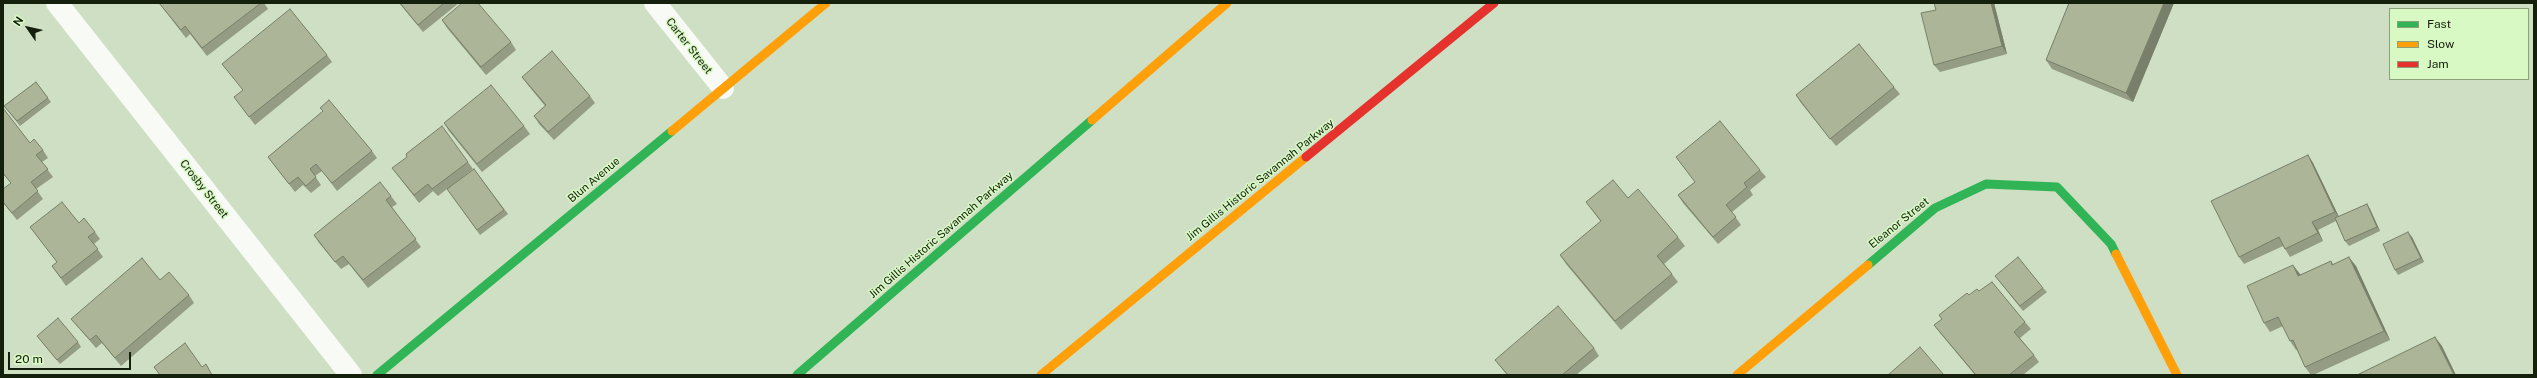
<!DOCTYPE html>
<style>
body{margin:0}
#map{position:relative;width:2537px;height:378px;overflow:hidden;background:#cedfc3;font-family:"Public Sans",sans-serif}
canvas{display:block}
.frame{position:absolute;inset:0;border:4px solid #141f0c;pointer-events:none}
.legend{position:absolute;left:2389px;top:8px;width:140px;height:72px;box-sizing:border-box;background:#d8f8c4;border:1px solid #8aa17a;margin:0;padding:5px 7px;list-style:none;font-size:12px;color:#141f0c}
.legend li{display:flex;align-items:center;gap:8px;height:20px}
.legend b{width:20px;border:1px solid #8aa17a}
.north{position:absolute;left:8px;top:8px;width:40px;height:40px;-webkit-text-stroke:3px #d8f8c4;paint-order:stroke;rotate:304deg;font-size:11px;font-weight:700;line-height:16px;text-align:center;color:#141f0c}
.north::after{content:'';display:block;margin:auto;width:14px;height:18px;background:#141f0c;clip-path:polygon(50% 0,100% 100%,50% 72%,0 100%)}
.scale{position:absolute;left:8px;top:352px;width:123px;height:18px;box-sizing:border-box;border:2px solid #141f0c;border-top:0;padding-left:5px;font-size:12px;line-height:14px;white-space:nowrap;color:#141f0c;-webkit-text-stroke:3px #d8f8c4;paint-order:stroke}
</style>
<div id="map">
<canvas width="2537" height="378"></canvas>
<div class="frame"></div>
<ul class="legend">
<li><b style="height:5px;background:#30b455"></b>Fast</li>
<li><b style="height:5px;background:#ff9f0a"></b>Slow</li>
<li><b style="height:5px;background:#e5322d"></b>Jam</li>
</ul>
<div class="north">N</div>
<div class="scale">20 m</div>
</div>
<script>
const context = document.querySelector('canvas').getContext('2d');
context.lineJoin = 'round';
function shape(rows) {
  const path = new Path2D();
  for (const r of rows) {
    path.moveTo(r[0], r[1]);
    for (let i = 2; i < r.length; i += 2) path.lineTo(r[i], r[i + 1]);
  }
  return path;
}
function stroke(path, color, width, dash) {
  context.strokeStyle = color;
  context.lineWidth = width;
  context.lineCap = dash ? 'butt' : 'round';
  context.setLineDash(dash || []);
  context.stroke(path);
}
function paint(path, color) {
  context.fillStyle = color;
  context.fill(path, 'evenodd');
}
function write(font, color, halo, rows, align = 'center') {
  context.font = font + ' "Public Sans",sans-serif';
  context.lineWidth = 3;
  context.setLineDash([]);
  context.textBaseline = 'middle';
  context.strokeStyle = halo;
  context.fillStyle = color;
  for (const [text, x, y, turn = 0] of rows) {
    context.save();
    context.translate(x, y);
    context.rotate((+turn || 0) * Math.PI / 180);
    context.textAlign = isNaN(turn) ? turn : align;
    if (halo) context.strokeText(text, 0, 0);
    context.fillText(text, 0, 0);
    context.restore();
  }
}
stroke(shape([
 [57,3,351,375],
 [655,3,723,88]
]), '#f8faf6', 22);
stroke(shape([
 [1868,265,1935,208,1986,184,2057,187,2111,244,2116,254],
 [377,375,672,131],
 [797,375,1092,120]
]), '#30b455', 9);
stroke(shape([
 [1092,120,1227,3],
 [672,131,826,3],
 [2116,254,2177,375],
 [1041,375,1306,157],
 [1737,375,1868,265]
]), '#ff9f0a', 9);
stroke(shape([
 [1306,157,1494,3]
]), '#e5322d', 9);
paint(shape([
 [159,3,264,3,268,9,207,56,190,34,186,38],
 [399,3,459,3,423,32],
 [1934,3,1994,3,2007,54,1940,72,1934,65,1936,10],
 [2069,3,2174,3,2133,102,2052,69,2046,60],
 [442,20,511,42,516,50,486,75,447,28],
 [327,55,332,62,255,125,234,97,243,90,222,64],
 [522,77,590,96,595,103,554,140,539,124,534,116,545,106,527,84],
 [36,82,51,102,20,126,4,106],
 [1894,87,1900,94,1836,146,1801,103,1796,95],
 [3,108,30,143,43,150,48,158,42,162,53,177,36,189,43,199,17,220,3,203,3,189,11,183,3,174],
 [320,108,372,151,377,158,337,191,322,171,315,176,321,185,311,193,303,185,295,192,268,157,323,111],
 [444,123,524,126,530,134,482,172,449,131],
 [2308,155,2313,163,2339,217,2367,204,2370,209,2380,231,2349,246,2345,241,2336,221,2318,230,2323,241,2290,257,2283,246,2244,264,2239,257],
 [1676,157,1760,170,1766,177,1750,190,1753,195,1732,212,1741,225,1718,244,1683,203,1678,195,1695,182],
 [468,162,473,169,455,183,474,169,508,214,480,235,447,189,438,196,433,191,419,203,392,168],
 [391,196,397,204,392,207,421,247,368,288,349,264,341,269,319,243,314,235],
 [1628,198,1678,237,1685,246,1664,264,1672,274,1678,282,1621,330,1566,264,1560,255,1601,222,1586,202],
 [79,223,95,232,100,239,94,244,103,257,66,286,52,266,57,262,30,227],
 [2412,237,2424,262,2398,275,2395,270],
 [2331,261,2334,265,2356,266,2390,340,2313,375,2311,375,2305,367,2297,350,2296,350,2290,341,2283,326,2270,332,2264,323,2300,274,2300,275],
 [1995,276,2043,288,2047,292,2023,311],
 [160,280,189,295,194,303,121,366,102,343,96,348,77,326,71,319],
 [1969,295,2025,322,2031,329,2020,338,2034,355,2039,362,2023,375,1975,375,1940,333,1934,325,1942,319,1939,315],
 [37,336,78,342,81,347,60,364],
 [1594,348,1599,356,1576,375,1507,375,1495,360]
]), '#949c83');
paint(shape([
 [1991,3,1994,3,2007,54,2002,46],
 [2164,3,2174,3,2133,102,2126,93],
 [2308,155,2313,163,2340,219,2335,212],
 [2367,204,2370,209,2380,231,2377,227],
 [2312,222,2318,230,2323,241,2318,233],
 [2408,232,2412,237,2424,262,2421,258],
 [2349,257,2356,266,2390,340,2384,331],
 [2293,265,2300,274,2305,285,2298,276],
 [2435,337,2442,346,2456,375,2454,375]
]), '#787f6a');
const building = shape([
 [159,3,261,3,202,48,185,26,181,30,159,3],
 [400,3,444,3,418,25,400,3],
 [462,3,478,3,511,42,481,67,442,20,462,3],
 [1934,3,1991,3,2002,46,1934,65,1921,13,1936,10,1934,3],
 [2069,3,2164,3,2126,93,2046,60,2069,3],
 [290,9,327,55,249,117,234,97,243,90,222,64,290,9],
 [1859,44,1894,87,1830,139,1796,95,1859,44],
 [552,51,590,96,548,132,534,116,546,105,522,77,552,51],
 [36,82,48,98,17,121,4,106,36,82],
 [491,85,524,126,477,164,444,123,491,85],
 [329,100,372,151,332,183,316,164,310,169,316,177,306,186,298,177,289,184,268,157,323,111,320,108,329,100],
 [3,108,30,143,34,139,43,150,36,155,48,169,31,182,38,191,12,213,3,202,3,189,11,183,3,173,3,108],
 [1720,121,1760,170,1744,183,1747,187,1726,205,1736,217,1713,237,1678,195,1695,182,1676,157,1720,121],
 [442,126,468,162,432,189,428,184,414,195,392,168,407,157,406,154,442,126],
 [2308,155,2335,212,2312,222,2318,233,2285,249,2279,237,2239,257,2211,201,2308,155],
 [474,169,504,210,477,230,447,189,474,169],
 [1613,180,1628,198,1638,189,1678,237,1657,256,1672,274,1615,321,1560,255,1601,221,1586,202,1613,180],
 [380,182,391,196,386,200,416,239,363,280,343,256,335,262,314,235,380,182],
 [62,202,79,223,84,218,95,232,88,237,98,249,61,278,52,266,57,262,30,227,62,202],
 [2367,204,2377,227,2345,241,2335,218,2367,204],
 [2408,232,2421,258,2395,270,2383,244,2408,232],
 [2018,257,2043,288,2020,306,1995,276,2018,257],
 [2349,257,2384,331,2305,367,2293,340,2290,341,2278,317,2264,323,2247,286,2293,265,2298,276,2331,261,2332,265,2349,257],
 [142,258,160,280,169,272,189,295,115,358,96,335,90,340,71,319,142,258],
 [1992,282,2025,322,2014,332,2034,355,2009,375,1976,375,1934,325,1942,319,1939,315,1967,293,1969,295,1977,289,1979,291,1992,282],
 [1558,306,1594,348,1562,375,1508,375,1495,360,1558,306],
 [58,318,78,342,57,360,37,336,58,318],
 [2435,337,2454,375,2357,375,2435,337],
 [185,343,202,367,206,364,212,375,160,375,154,367,185,343],
 [1920,347,1944,375,1888,375,1920,347]
]);
paint(building, '#acb598');
stroke(building, '#787f6a', 1);
write('11px', '#141f0c', '#d8f8c4', [
 ["Carter Street",689,46,52],
 ["Blun Avenue",594,180,-40],
 ["Jim Gillis Historic Savannah Parkway",1260,180,-39],
 ["Crosby Street",204,189,52],
 ["Eleanor Street",1899,223,-39],
 ["Jim Gillis Historic Savannah Parkway",941,235,-41]
]);
</script>
